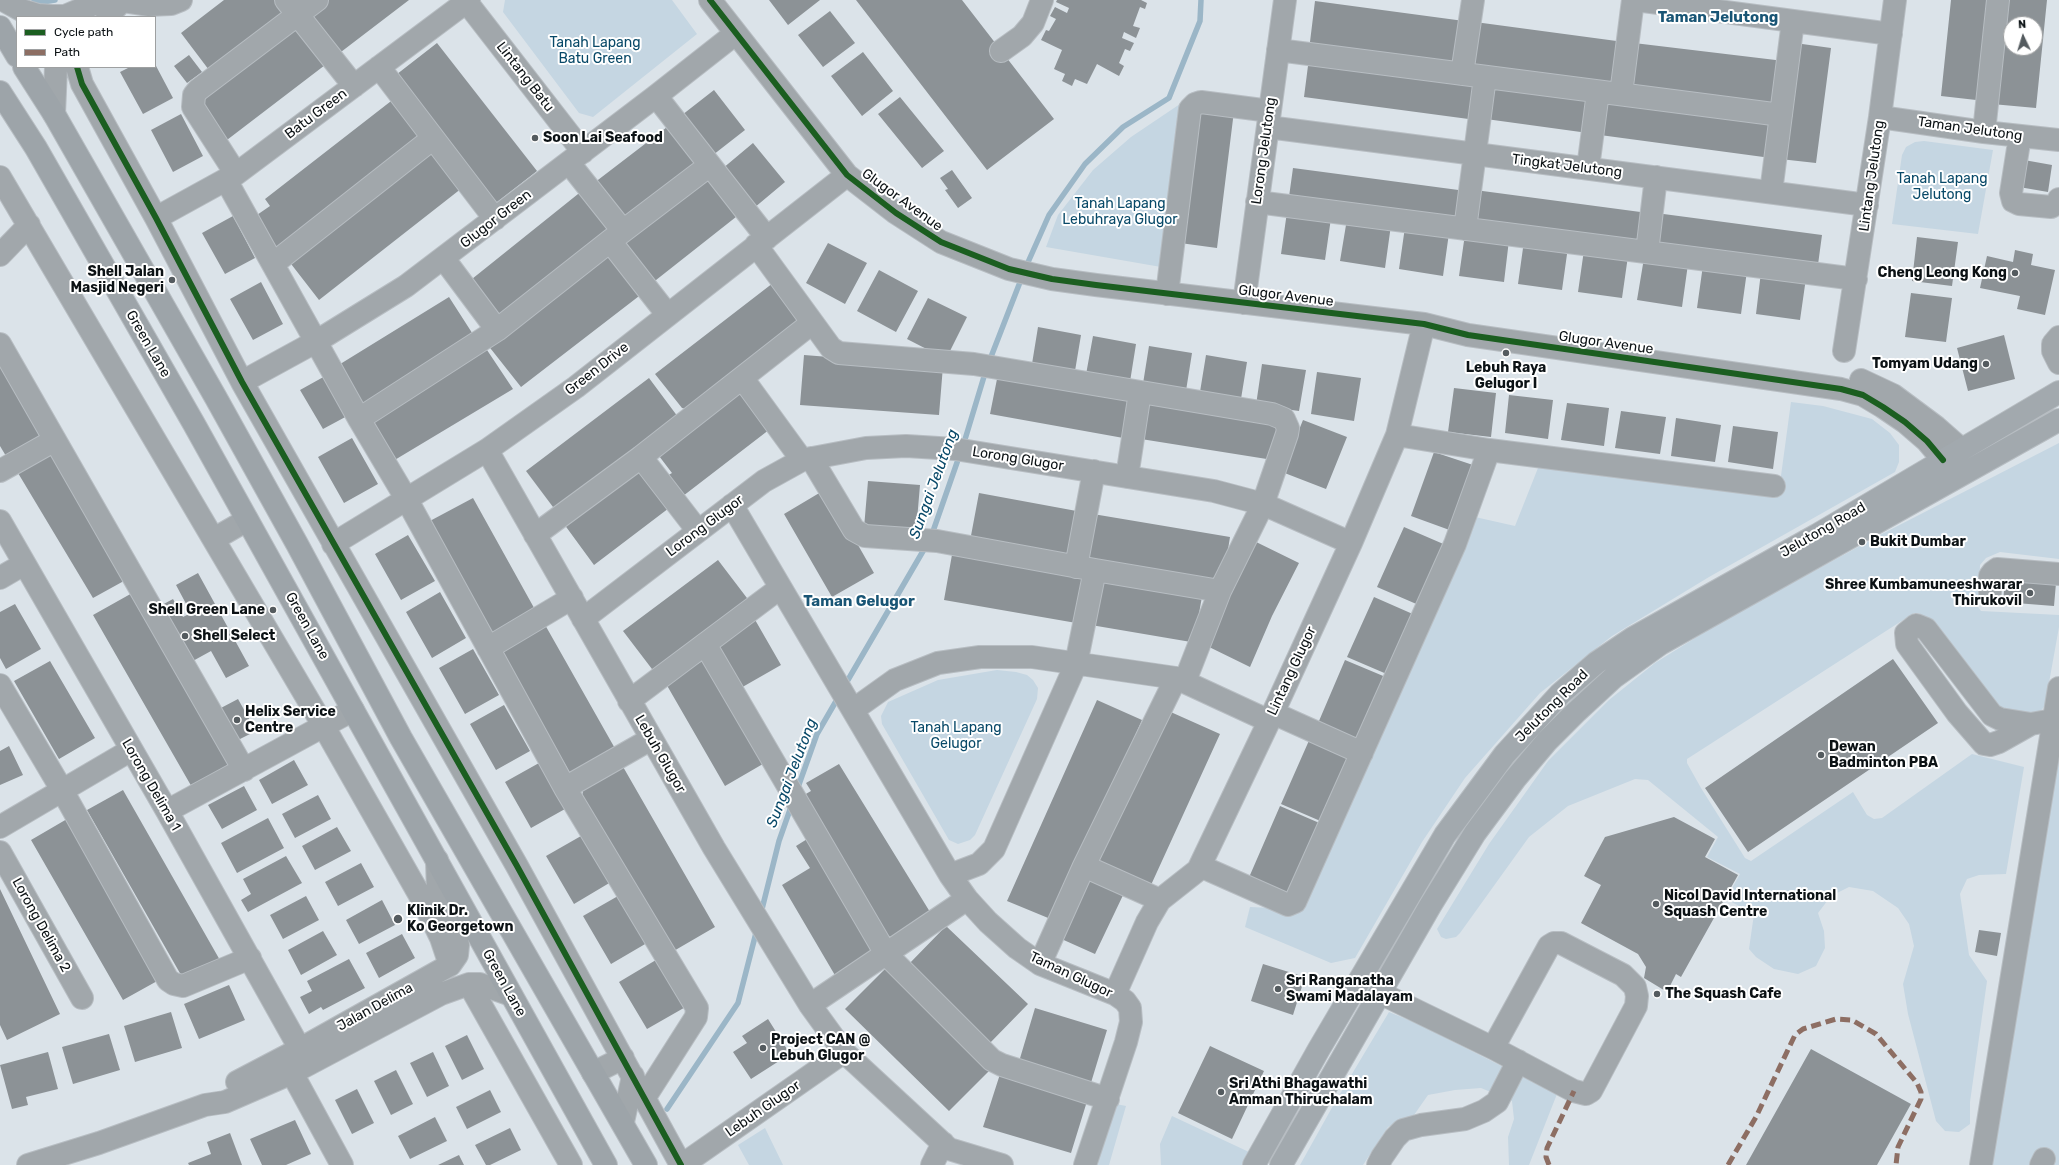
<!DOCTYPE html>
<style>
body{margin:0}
#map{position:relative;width:2059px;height:1165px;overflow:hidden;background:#dbe3e9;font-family:Rubik,sans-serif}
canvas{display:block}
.legend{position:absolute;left:16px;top:16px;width:140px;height:52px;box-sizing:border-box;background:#fff;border:1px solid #9ea0a1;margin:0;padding:5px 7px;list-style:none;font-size:12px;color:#0c1215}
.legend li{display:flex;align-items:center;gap:8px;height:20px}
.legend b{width:20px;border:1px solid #9ea0a1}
.north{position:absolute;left:2003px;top:16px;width:40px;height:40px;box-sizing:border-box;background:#fff;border:1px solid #9ea0a1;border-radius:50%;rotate:356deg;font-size:11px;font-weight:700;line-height:16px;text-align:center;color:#0c1215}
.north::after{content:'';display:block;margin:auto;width:14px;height:18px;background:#545b5f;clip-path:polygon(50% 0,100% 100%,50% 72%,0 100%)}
</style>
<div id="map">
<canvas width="2059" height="1165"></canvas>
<ul class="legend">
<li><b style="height:5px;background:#1b5e20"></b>Cycle path</li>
<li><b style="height:5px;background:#8d6e63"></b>Path</li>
</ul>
<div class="north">N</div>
</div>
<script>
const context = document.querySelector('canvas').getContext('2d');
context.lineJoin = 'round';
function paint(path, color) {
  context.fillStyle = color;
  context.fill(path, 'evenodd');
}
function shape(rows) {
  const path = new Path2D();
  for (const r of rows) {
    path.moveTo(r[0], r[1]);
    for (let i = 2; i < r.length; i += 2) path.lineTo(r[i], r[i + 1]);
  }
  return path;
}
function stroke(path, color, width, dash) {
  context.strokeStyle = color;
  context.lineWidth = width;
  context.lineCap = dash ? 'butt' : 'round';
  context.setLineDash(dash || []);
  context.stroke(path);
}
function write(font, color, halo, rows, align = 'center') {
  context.font = font + ' Rubik,sans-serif';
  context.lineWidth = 4;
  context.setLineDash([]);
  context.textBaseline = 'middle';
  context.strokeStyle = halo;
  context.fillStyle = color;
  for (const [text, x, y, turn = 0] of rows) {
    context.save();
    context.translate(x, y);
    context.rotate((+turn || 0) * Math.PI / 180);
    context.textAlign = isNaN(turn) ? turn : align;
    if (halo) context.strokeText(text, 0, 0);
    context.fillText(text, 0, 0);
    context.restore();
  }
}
paint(shape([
 [505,0,672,0,697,34,593,117,579,113,503,12],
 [1180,104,1161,267,1046,247,1058,215,1093,170,1131,137],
 [1924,141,1993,150,1978,234,1892,224,1902,155,1906,147,1915,142],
 [1791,402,1823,406,1872,419,1890,433,1899,445,1899,462,1895,472,1709,577,1612,636,1540,693,1465,778,1422,842,1355,958,1331,963,1245,927,1250,907,1294,909,1475,517,1515,526,1538,468,1544,466,1780,483],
 [2059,443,2059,559,2000,552,1986,558,1980,565,1978,607,1981,611,2059,615,2059,627,2045,705,2041,711,2020,716,1994,705,1924,617,1919,613,1914,613,1687,759,1687,763,1701,788,1745,858,1751,861,1853,792,1867,815,1874,819,1882,818,1972,754,2024,767,2006,874,1979,875,1967,879,1960,894,1969,955,1987,981,1970,1102,1970,1124,1959,1132,1945,1131,1936,1121,1908,1014,1903,984,1914,946,1909,924,1898,908,1873,891,1849,887,1831,896,1818,913,1824,931,1825,948,1816,966,1798,974,1774,969,1756,957,1749,949,1754,914,1726,899,1740,874,1707,857,1718,837,1648,780,1635,779,1568,806,1529,837,1460,933,1456,937,1446,939,1441,937,1437,929,1489,844,1548,761,1609,700,1655,663,1724,620,1882,534],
 [997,670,1016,672,1027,675,1033,680,1038,688,1037,699,975,835,970,840,958,844,949,840,882,724,881,716,888,702,938,680],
 [2059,744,2059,1165,1992,1165],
 [1389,1012,1416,1023,1557,1094,1529,1165,1509,1165,1508,1137,1514,1119,1512,1101,1481,1088,1455,1090,1428,1095,1414,1115,1388,1127,1363,1165,1300,1165,1334,1104],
 [1116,1104,1126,1106,1109,1165,1094,1165],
 [1172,1116,1249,1152,1243,1165,1161,1165,1160,1144],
 [765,1128,783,1165,749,1165,738,1145]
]), '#c5d6e2');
stroke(shape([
 [34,0,43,2,55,0],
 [1025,269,1049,215,1085,164,1123,127,1169,98,1200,21,1201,0],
 [989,362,1022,277],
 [963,446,986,370],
 [931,537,960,454],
 [845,685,926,546],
 [797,790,817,734,839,696],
 [761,913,779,841,792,804],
 [667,1109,738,1003,757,929]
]), '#9bb6c7', 5.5);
paint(shape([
 [224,0,280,0,288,9,212,74,181,33],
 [321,0,409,0,337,55,310,20],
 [769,0,820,0,788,25],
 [856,0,962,0,1054,119,987,170],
 [1057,0,1141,0,1147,3,1145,9,1140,7,1133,26,1140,28,1136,38,1124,32,1122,38,1134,43,1130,51,1125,49,1119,63,1124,66,1119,76,1097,64,1087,84,1075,79,1072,86,1062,81,1065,74,1054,69,1062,50,1041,40,1046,30,1049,31,1056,19,1050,16,1055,7,1067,13,1069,8,1056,2],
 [1951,0,1995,0,1985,101,1941,96],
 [2003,0,2047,0,2036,108,1992,104],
 [2011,24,2035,24,2035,48,2011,48],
 [1315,1,1464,21,1451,69,1309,50],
 [830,11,855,43,823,67,798,35],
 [1475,22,1624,42,1611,90,1469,66],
 [291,26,302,28,329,62,223,143,199,106,202,94],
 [437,43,537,171,492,206,392,78],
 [1634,43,1784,61,1770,111,1628,85],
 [1795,43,1831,48,1816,163,1780,159],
 [863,52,893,91,862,116,831,76],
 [189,55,202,72,187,83,174,66],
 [1309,58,1474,80,1476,120,1304,97],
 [155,64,173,98,143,114,120,72,130,67,155,67],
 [1500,83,1587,94,1588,133,1486,119,1490,91],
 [714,90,745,130,713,155,682,115],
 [900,97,944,151,922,168,878,114],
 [395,98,422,133,283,249,273,249,254,217,270,206,265,199],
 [1605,101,1766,116,1775,128,1771,158,1600,135],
 [1234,111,1217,248,1180,243,1196,113],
 [181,114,203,156,173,172,151,130],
 [671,124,698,167,631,220,620,218,594,183],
 [753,143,785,182,754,208,722,169],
 [426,153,435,153,462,188,319,300,288,260],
 [2024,160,2052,165,2048,192,2019,187],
 [1293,168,1466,191,1462,220,1288,204],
 [952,170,972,198,958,208,945,190,948,189,940,178],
 [711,176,741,213,651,284,621,238],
 [583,190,612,235,505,318,493,315,467,283],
 [1475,190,1648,213,1639,247,1479,228,1471,218],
 [1287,212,1331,218,1325,260,1281,254],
 [1656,213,1822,235,1817,272,1658,251],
 [233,216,255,258,225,274,202,233],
 [1347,219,1391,225,1385,268,1340,261],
 [1405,227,1449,233,1443,276,1399,269],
 [1465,234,1509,240,1504,282,1459,276],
 [1917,237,1958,242,1952,286,1912,281],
 [1524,241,1568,247,1562,290,1518,284],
 [828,243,867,263,845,304,806,283],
 [1584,250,1628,256,1622,298,1578,292],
 [2015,250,2033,254,2031,265,2055,270,2045,315,2017,309,2020,296,1980,288,1987,256,2013,262],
 [605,254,614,256,643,293,521,387,487,344],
 [1644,258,1688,264,1682,307,1637,300],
 [1703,265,1747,271,1741,314,1697,308],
 [879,270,918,291,896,332,857,311],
 [1761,272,1806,278,1800,320,1756,314],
 [261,282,283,324,253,340,230,299],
 [773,283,802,320,694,411,682,408,655,374],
 [1911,293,1952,298,1946,342,1905,337],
 [449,297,476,339,362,405,337,366],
 [928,298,967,317,946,359,907,339],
 [1038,327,1081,335,1074,377,1031,370],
 [2004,335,2015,379,1968,391,1957,348],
 [1093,336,1136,344,1129,388,1085,380],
 [1149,346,1192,353,1185,397,1142,390],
 [485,347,513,389,393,461,367,417],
 [0,355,43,434,9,461,0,446],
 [804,355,943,366,939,415,800,405],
 [1206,355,1247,362,1240,405,1199,398],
 [1262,364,1306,370,1299,411,1256,405],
 [1317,372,1361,378,1354,421,1311,414],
 [998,374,1130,398,1129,439,990,414],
 [327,375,349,415,323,429,300,390],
 [649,378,678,417,559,515,526,471],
 [739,388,774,426,683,496,667,476,672,473,656,452],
 [1454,388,1496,393,1491,437,1448,432],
 [1509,395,1553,400,1548,439,1505,433],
 [1154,401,1279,420,1273,460,1141,439,1145,407],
 [1567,403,1609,408,1604,446,1561,440],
 [1621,411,1666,417,1660,454,1615,448],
 [1676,418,1721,425,1715,462,1671,456],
 [1303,420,1347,437,1326,489,1282,472],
 [1733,426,1778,432,1773,469,1728,462],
 [352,438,378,484,344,503,318,457],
 [1434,452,1479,467,1455,532,1411,516],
 [50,454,58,455,125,571,122,582,93,598,18,473],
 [638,469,673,505,594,565,564,524],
 [868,481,920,485,916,532,864,528],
 [826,489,874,573,832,597,784,514],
 [979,493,1082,512,1067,559,970,541],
 [473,498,538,615,491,635,428,522],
 [1093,514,1230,537,1225,568,1219,567,1216,584,1091,563,1086,556],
 [1404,527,1448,546,1421,606,1377,587],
 [408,535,435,581,401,600,375,554],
 [1250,539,1299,563,1272,616,1250,667,1203,644],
 [953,549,1081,571,1089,583,1082,624,944,600],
 [718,560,750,602,655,673,623,631],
 [198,573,249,666,226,678,211,651,191,662,160,606,173,599,183,617,191,613,176,585],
 [2005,580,2056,583,2054,606,2003,602],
 [1098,582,1203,591,1195,636,1191,642,1091,625],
 [134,592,234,767,193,789,93,615],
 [440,592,466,638,432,658,406,612],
 [1374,597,1415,615,1389,675,1347,657],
 [15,604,41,649,6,669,0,658,0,612],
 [754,618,781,665,739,689,716,650],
 [544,623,617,752,570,773,502,653,504,645],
 [473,649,499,695,465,714,439,668],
 [708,658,768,761,725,786,665,682],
 [1893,659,1938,723,1748,852,1705,788],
 [1345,660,1388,678,1362,738,1353,743,1316,728],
 [50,661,95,738,59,759,14,681],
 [238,699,256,731,236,741,219,709],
 [1097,700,1142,720,1053,920,1007,901],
 [504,705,530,751,496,770,470,724],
 [1164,709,1220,734,1151,885,1102,863,1096,857],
 [1311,736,1353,760,1325,823,1281,804],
 [9,746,23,775,0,785,0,751],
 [294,760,308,785,272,804,259,780],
 [539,763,565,809,531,828,505,782],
 [839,764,930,912,892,937,883,935,804,795,811,791,806,783],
 [622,765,715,927,672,952,582,796,584,786],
 [244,786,257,810,222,829,208,805],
 [123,790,221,962,185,982,87,810],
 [318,795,331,819,295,838,282,814],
 [1280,806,1324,825,1291,901,1247,882],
 [1674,817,1715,839,1705,857,1738,875,1681,977,1676,974,1667,992,1644,978,1646,967,1638,954,1581,923,1601,885,1584,876,1605,837],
 [268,818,284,848,237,873,221,843],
 [67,819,159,980,123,1000,31,840],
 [337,827,351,851,315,870,302,846],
 [588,832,616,879,574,904,546,856],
 [812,836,874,954,836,977,782,885,810,868,796,846],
 [286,856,302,883,248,912,241,900,251,894,243,879],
 [361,863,374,887,338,906,325,882],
 [1085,876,1125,891,1095,954,1057,937],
 [0,889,60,1014,7,1040,0,1025],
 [625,892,652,940,611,964,583,916],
 [306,896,319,920,283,939,270,915],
 [382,900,395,925,359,944,346,920],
 [946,926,1028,1004,988,1045,907,966],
 [1979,930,2001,933,1997,956,1975,952],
 [323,931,337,955,301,975,288,950],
 [402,934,415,958,379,978,366,953],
 [661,957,689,1005,647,1029,619,982],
 [349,959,365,988,323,1010,321,1007,309,1014,300,997,312,991,307,981],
 [1263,964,1305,977,1293,1015,1251,1001],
 [889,965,993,1067,949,1111,845,1009],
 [229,985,245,1020,199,1039,184,1004],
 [1035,1008,1107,1030,1090,1086,1018,1065],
 [171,1012,182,1048,135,1062,124,1026],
 [768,1019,790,1054,751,1079,733,1052,747,1043,742,1036],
 [109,1034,120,1070,73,1084,62,1047],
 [467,1035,484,1069,462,1080,445,1046],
 [1210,1046,1264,1071,1232,1139,1178,1113],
 [1811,1049,1911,1104,1877,1165,1746,1165],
 [48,1052,58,1089,26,1097,28,1105,12,1109,0,1065],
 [433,1052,449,1086,427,1097,410,1063],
 [396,1070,413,1104,391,1115,374,1081],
 [1001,1071,1088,1098,1071,1153,983,1127],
 [357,1089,374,1123,352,1134,335,1100],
 [490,1090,501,1112,467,1129,456,1107],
 [435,1117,447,1141,410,1159,398,1136],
 [295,1120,311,1154,286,1165,262,1165,250,1139],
 [510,1128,521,1150,490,1165,486,1165,475,1145],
 [230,1133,242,1165,189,1165,188,1163,211,1154,207,1142],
 [459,1155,464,1165,438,1165]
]), '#8c9296');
const minor = shape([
 [3,0,21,10,38,15,52,16,65,16,103,0],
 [286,0,354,86],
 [465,0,583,152],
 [710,0,847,175,896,213,941,242,1009,269,1052,279,1096,285,1424,324,1468,335,1841,389,1863,395,1883,407,1905,422,1927,441,1943,460],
 [1636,0,1891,34],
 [107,17,122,1,148,5,171,4,181,0],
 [1278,50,1781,115],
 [1001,51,1022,36,1033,23,1042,0],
 [77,67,82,84,156,218,242,382,517,866,681,1165],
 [379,67,495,219],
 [1462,74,1473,0],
 [1621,94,1633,0],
 [656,96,767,238],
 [54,114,56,67],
 [1880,117,1984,132,2059,140],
 [1268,127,1867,205],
 [1984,132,1998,0],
 [2020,136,2011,193,2013,201,2019,204,2051,207,2058,203,2059,199],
 [569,163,623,231],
 [1588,168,1598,92],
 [236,174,193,107,194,95,198,90,317,0],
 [0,177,323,725,423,901,441,938,450,965],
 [226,180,359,419,407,500,565,788,697,1008,696,1017,645,1097],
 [1771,192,1793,21],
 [1257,202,1856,279],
 [156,218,236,174,469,0],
 [1465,229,1485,77],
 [610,241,667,314],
 [756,245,831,348,839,353,974,364,1272,414,1284,419,1288,428,1287,434,1263,504,1220,591,1185,681],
 [1647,252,1656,177],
 [0,255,29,225],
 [444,259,497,330],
 [273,264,432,139],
 [1167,294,1190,109,1195,104,1201,102,1270,111],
 [1244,303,1285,0],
 [2059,337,2053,344,2053,351,2059,363],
 [0,344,244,770],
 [1844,351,1880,117,1895,0],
 [743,379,802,460],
 [1861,380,1893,395,1936,427,1961,449],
 [242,382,317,341,406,286,656,96,735,34],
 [359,419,497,330,610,241,710,165],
 [1397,435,1489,450,1774,486],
 [487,450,714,848,810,1005,844,1052,949,1149,1002,1165],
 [641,457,698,531],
 [811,458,854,530,865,536,937,541,1095,570,1220,591],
 [0,471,55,440],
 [1127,477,1140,392],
 [732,505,950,875,967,899,988,922,1017,948,1040,964,1115,994,1125,1001,1130,1008,1131,1022,1126,1042,1085,1165],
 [0,521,167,811,300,1049],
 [535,535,641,457,812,323],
 [214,539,247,520],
 [333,544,487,450,576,387,847,175],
 [1076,567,1094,471],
 [0,578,24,564],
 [1990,593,1990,576,1993,572,1997,569,2059,574],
 [583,619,764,481,802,460,866,448,906,446,955,449,1214,491,1263,504,1351,543],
 [705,644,886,954,992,1060,1002,1065,1108,1099],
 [488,648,572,598],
 [0,685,62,790,168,980,174,984,183,986,250,958],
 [629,701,780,588],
 [853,710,895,680,938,663,980,657,1032,657,1176,678,1269,721],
 [1273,713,1362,753],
 [2031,724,1999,742,1990,745,1984,744,1957,713,1907,644,1906,633,1916,625,1926,629,1992,715,2000,719,2031,724,2053,720],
 [565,788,651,739],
 [167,811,353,710],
 [0,827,131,750],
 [0,852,82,998],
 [1084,866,1160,900],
 [1200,866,1288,905,1295,902,1455,544,1489,450],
 [950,875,979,864,994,849,1076,664,1095,570],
 [1554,943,1561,943,1623,975,1635,987,1637,996,1636,1006,1591,1091,1586,1094,1574,1091,1493,1048,1549,946,1554,943],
 [1040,964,1084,866,1176,678],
 [469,984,571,1165],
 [1380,993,1493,1048],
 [1115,994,1147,922,1160,900,1198,870,1273,713,1351,543,1397,435,1424,324],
 [810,1005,967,899],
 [292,1073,342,1165],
 [593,1073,623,1058],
 [237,1082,300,1049,450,965,457,955,458,945,456,935,438,893,437,860],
 [623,1122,633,1076],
 [28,1165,99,1143,205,1105,225,1102,292,1073,441,994,469,984,480,984,511,995],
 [682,1165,844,1052],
 [932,1165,943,1143],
 [1378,1165,1382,1157,1395,1138,1403,1130,1421,1125,1465,1119,1484,1111,1497,1102,1518,1061],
 [1981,1165,2059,688],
 [2041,1165,2044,1159]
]);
const major = shape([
 [1254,1165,1319,1049,1445,835,1505,754,1560,694,1596,663,1633,638,1817,535,2059,392],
 [1281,1165,1430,906,1475,833,1515,779,1547,741,1575,713,1614,677,1660,644,2059,420]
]);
const highway = shape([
 [0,27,17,56],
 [24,67,54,114,216,398,297,544,401,738,646,1165],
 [0,92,36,148,194,424,606,1165]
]);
stroke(minor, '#b7bdc2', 24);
stroke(major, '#b7bdc2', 24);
stroke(highway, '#b7bdc2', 24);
stroke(minor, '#a1a7ab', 22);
stroke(major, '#a2a9ae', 22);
stroke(highway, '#9da4a9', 22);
stroke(shape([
 [1549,1165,1546,1157,1547,1148,1574,1091],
 [1728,1165,1756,1117,1795,1035,1803,1029,1836,1019,1852,1020,1876,1034,1917,1083,1921,1092,1921,1099,1898,1147,1896,1165]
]), '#8d6e63', 5, [10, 5]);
stroke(shape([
 [710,0,847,175,896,213,941,242,1009,269,1052,279,1096,285,1424,324,1468,335,1841,389,1863,395,1883,407,1905,422,1927,441,1943,460],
 [77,67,82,84,156,218,242,382,517,866,681,1165]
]), '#1b5e20', 6);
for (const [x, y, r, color] of [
 [535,138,4,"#545b5f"],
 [2015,273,4,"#545b5f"],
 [172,280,4,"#545b5f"],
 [1506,353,4,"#545b5f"],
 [1986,364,4,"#545b5f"],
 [1862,542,4,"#545b5f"],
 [2030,593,4,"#545b5f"],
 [273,610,4,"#545b5f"],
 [185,636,4,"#545b5f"],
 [237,720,4,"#545b5f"],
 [1821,755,4,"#545b5f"],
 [1656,904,4,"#545b5f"],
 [398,919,5,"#545b5f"],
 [1278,989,4,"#545b5f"],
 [1657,994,4,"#545b5f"],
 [763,1048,4,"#545b5f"],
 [1221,1092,4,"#545b5f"]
]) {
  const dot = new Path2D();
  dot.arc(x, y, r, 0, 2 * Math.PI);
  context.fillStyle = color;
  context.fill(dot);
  stroke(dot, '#fff', 1.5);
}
write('14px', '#084968', '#fff', [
 ["Tanah Lapang",595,43],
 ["Batu Green",595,59],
 ["Tanah Lapang",1942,179],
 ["Jelutong",1942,195],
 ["Tanah Lapang",1120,204],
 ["Lebuhraya Glugor",1120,220],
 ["Tanah Lapang",956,728],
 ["Gelugor",956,744]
]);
write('14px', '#0c1215', '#fff', [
 ["Lintang Batu",525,77,52],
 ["Batu Green",316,114,-37],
 ["Taman Jelutong",1970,129,8],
 ["Lorong Jelutong",1264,151,-82],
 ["Tingkat Jelutong",1567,166,7],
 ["Lintang Jelutong",1872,176,-82],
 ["Glugor Avenue",902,200,36],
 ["Glugor Green",496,219,-38],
 ["Glugor Avenue",1286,296,7],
 ["Glugor Avenue",1606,343,8],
 ["Green Lane",148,344,60],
 ["Green Drive",597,369,-38],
 ["Lorong Glugor",1018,459,9],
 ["Lorong Glugor",705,526,-37],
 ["Jelutong Road",1823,530,-30],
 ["Green Lane",307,626,61],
 ["Lintang Glugor",1292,671,-65],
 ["Jelutong Road",1552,706,-45],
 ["Lebuh Glugor",660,754,60],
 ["Lorong Delima 1",151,785,60],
 ["Lorong Delima 2",41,925,61],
 ["Taman Glugor",1071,975,25],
 ["Green Lane",504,983,61],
 ["Jalan Delima",375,1007,-29],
 ["Lebuh Glugor",763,1109,-35]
]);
write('bold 14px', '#0c1215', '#fff', [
 ["Soon Lai Seafood",543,138],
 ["Shell Jalan",164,272,"right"],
 ["Masjid Negeri",164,288,"right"],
 ["Cheng Leong Kong",2007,273,"right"],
 ["Tomyam Udang",1978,364,"right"],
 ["Lebuh Raya",1506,368,"center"],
 ["Gelugor I",1506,384,"center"],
 ["Bukit Dumbar",1870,542],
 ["Shree Kumbamuneeshwarar",2022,585,"right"],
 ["Thirukovil",2022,601,"right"],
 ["Shell Green Lane",265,610,"right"],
 ["Shell Select",193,636],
 ["Helix Service",245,712],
 ["Centre",245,728],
 ["Dewan",1829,747],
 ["Badminton PBA",1829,763],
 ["Nicol David International",1664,896],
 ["Squash Centre",1664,912],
 ["Klinik Dr.",407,911],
 ["Ko Georgetown",407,927],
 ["Sri Ranganatha",1286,981],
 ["Swami Madalayam",1286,997],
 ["The Squash Cafe",1665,994],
 ["Project CAN @",771,1040],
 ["Lebuh Glugor",771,1056],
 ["Sri Athi Bhagawathi",1229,1084],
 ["Amman Thiruchalam",1229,1100]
], 'left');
write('bold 15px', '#195575', '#fff', [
 ["Taman Jelutong",1718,18],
 ["Taman Gelugor",859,602]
]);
write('italic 15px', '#094969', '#fff', [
 ["Sungai Jelutong",934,484,-70],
 ["Sungai Jelutong",792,773,-69]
]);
</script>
